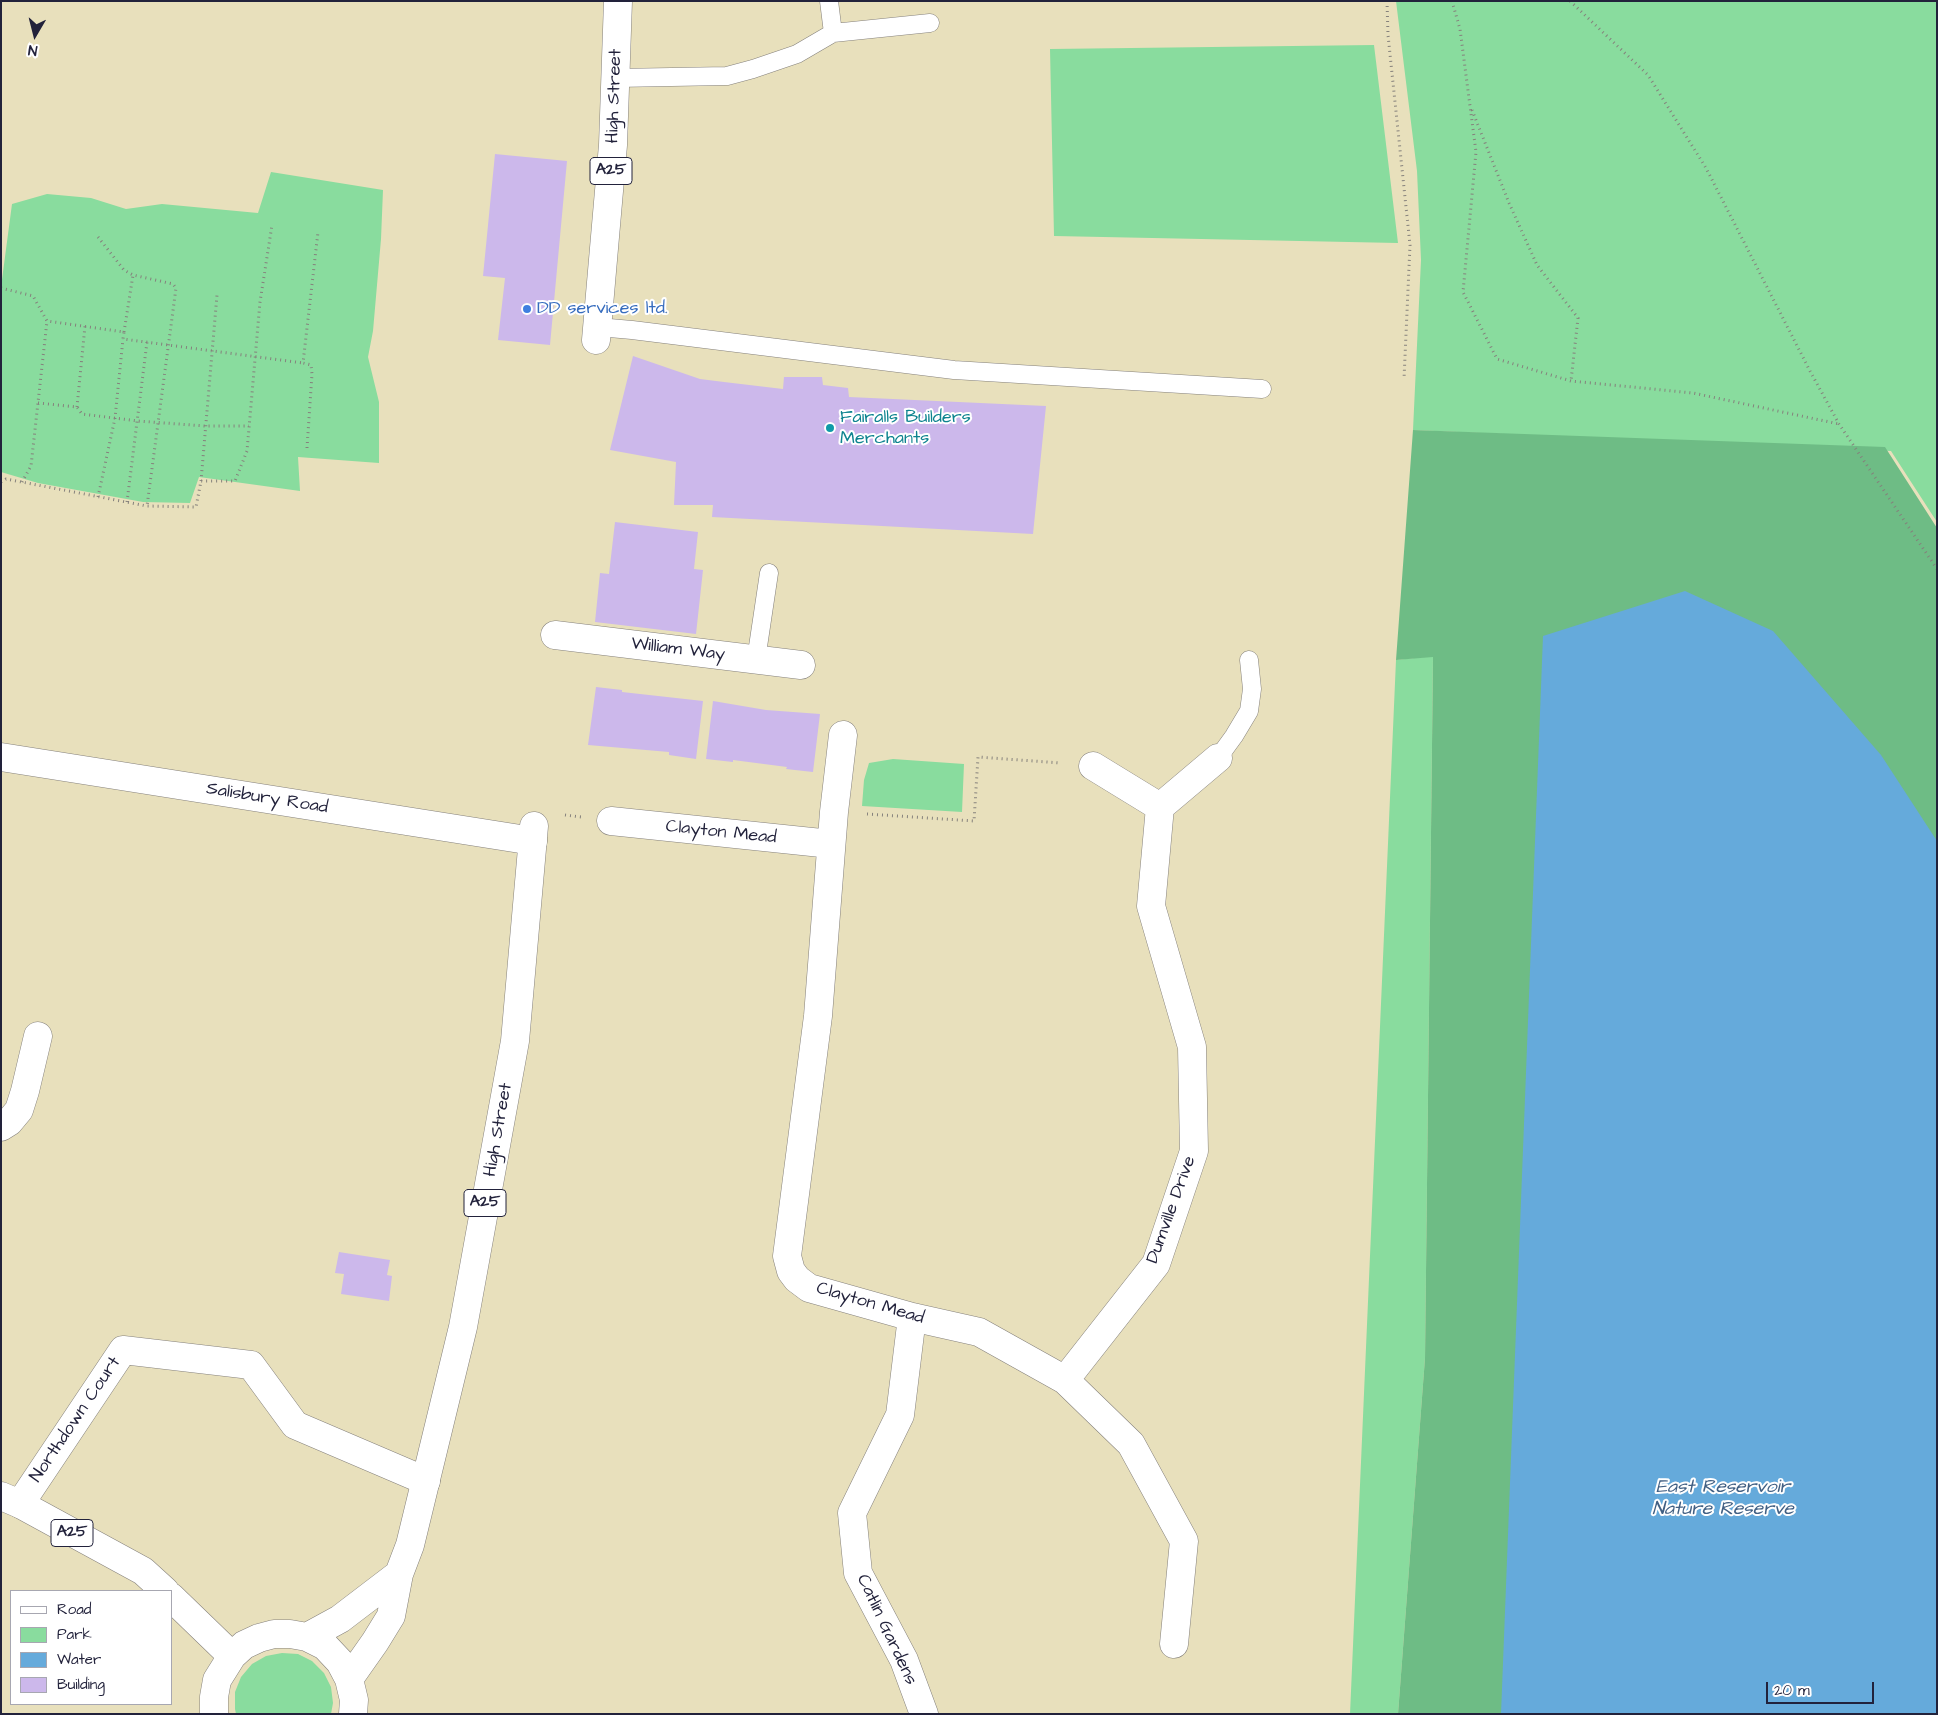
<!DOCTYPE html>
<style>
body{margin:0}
#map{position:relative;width:1938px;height:1715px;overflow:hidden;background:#e8e0bc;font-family:"Architects Daughter",sans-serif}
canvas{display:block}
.frame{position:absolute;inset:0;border:2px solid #22223b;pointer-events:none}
.legend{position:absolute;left:10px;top:1590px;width:162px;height:115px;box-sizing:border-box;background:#fff;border:1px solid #a7a7b1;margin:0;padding:6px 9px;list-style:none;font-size:15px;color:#22223b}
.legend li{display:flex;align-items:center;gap:10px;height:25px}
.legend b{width:25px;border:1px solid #a7a7b1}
.north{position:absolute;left:10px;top:10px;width:50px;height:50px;-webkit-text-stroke:4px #fff;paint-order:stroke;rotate:188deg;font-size:14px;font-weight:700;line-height:20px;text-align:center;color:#22223b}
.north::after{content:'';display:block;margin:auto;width:18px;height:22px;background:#22223b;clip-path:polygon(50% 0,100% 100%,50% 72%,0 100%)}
.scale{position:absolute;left:1766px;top:1682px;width:108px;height:22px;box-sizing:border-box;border:2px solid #22223b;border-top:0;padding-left:6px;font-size:15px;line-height:18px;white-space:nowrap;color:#22223b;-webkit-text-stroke:4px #fff;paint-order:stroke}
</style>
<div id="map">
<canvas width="1938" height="1715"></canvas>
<div class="frame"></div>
<ul class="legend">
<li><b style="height:6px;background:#fff"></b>Road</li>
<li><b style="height:14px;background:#89dc9e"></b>Park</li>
<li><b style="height:14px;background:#65aadb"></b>Water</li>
<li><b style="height:14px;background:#ccb8eb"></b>Building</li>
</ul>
<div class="north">N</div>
<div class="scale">20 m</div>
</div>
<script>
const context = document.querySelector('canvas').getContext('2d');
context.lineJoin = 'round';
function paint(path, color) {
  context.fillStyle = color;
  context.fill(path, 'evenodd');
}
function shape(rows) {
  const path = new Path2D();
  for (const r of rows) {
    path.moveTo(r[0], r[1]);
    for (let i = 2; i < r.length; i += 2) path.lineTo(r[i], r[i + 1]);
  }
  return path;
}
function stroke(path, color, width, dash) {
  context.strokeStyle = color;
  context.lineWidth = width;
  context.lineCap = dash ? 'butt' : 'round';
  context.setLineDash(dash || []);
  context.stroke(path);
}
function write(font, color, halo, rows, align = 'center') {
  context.font = font + ' "Architects Daughter",sans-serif';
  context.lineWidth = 4;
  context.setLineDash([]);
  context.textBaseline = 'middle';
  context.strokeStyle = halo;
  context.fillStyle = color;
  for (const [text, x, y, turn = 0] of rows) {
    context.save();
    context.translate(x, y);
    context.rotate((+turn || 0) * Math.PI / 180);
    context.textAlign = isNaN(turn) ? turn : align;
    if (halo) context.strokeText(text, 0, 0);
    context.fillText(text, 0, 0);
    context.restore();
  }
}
paint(shape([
 [1396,1,1937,1,1937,522,1891,451,1413,430,1421,260,1417,171],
 [1374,45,1398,243,1054,236,1050,49],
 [271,172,383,190,381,239,373,331,368,357,379,402,379,463,298,457,300,491,199,477,190,503,143,502,38,483,1,472,1,287,12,204,47,194,91,198,126,209,162,204,258,213],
 [1433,656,1425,1358,1398,1714,1350,1714,1396,660],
 [893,759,964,764,962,812,862,806,864,780,869,763],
 [282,1653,298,1654,312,1661,324,1673,331,1687,333,1703,331,1714,236,1714,235,1709,235,1692,241,1677,252,1664,266,1656]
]), '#89dc9e');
paint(shape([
 [1413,430,1885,447,1937,528,1937,1714,1398,1714,1425,1358,1433,657,1396,660]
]), '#6ebc85');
paint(shape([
 [1685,591,1773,631,1881,755,1937,841,1937,1714,1501,1714,1543,636]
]), '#65aadb');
paint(shape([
 [495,154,567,161,550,345,498,340,505,278,483,276],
 [633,356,700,379,724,382,783,389,784,377,822,377,823,385,848,388,849,397,1046,406,1033,534,712,517,713,505,674,505,676,462,610,450],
 [615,522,698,532,694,569,703,570,696,634,595,622,600,573,609,574],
 [596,687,622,690,622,692,703,701,696,759,669,755,669,752,588,745],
 [713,701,766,710,820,714,813,772,786,769,787,767,733,760,733,762,706,759],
 [339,1252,390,1260,387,1275,392,1276,389,1301,341,1294,344,1274,335,1273]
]), '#ccb8eb');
const lane = shape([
 [829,1,833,33],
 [616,78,727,76,753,69,797,54,833,33,930,23],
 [598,327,632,330,954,370,1262,389],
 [756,660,769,573],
 [1218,758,1234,736,1249,711,1252,689,1249,660]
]);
const street = shape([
 [555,635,801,665],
 [843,735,834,812,818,1016,787,1256,791,1271,797,1279,809,1288,912,1317,979,1332,1065,1380,1131,1444,1184,1541,1174,1644],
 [1,757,533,841],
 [1093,766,1160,807],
 [611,821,831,844],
 [1,1127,9,1122,19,1110,25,1091,38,1036],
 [912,1317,900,1415,852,1513,858,1573,904,1660,924,1714],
 [1065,1380,1156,1264,1194,1151,1192,1047,1151,906,1160,807,1218,758],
 [20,1504,123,1350,251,1365,295,1425,426,1481]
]);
const primary = shape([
 [596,340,613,145,618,1],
 [1,1496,20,1504,143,1571,165,1591],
 [171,1597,232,1656],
 [307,1637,340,1619,399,1574],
 [349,1679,375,1642,391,1616,399,1574,410,1545,463,1327,515,1041,534,826],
 [214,1714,214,1697,217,1680,232,1656,244,1645,259,1638,274,1634,290,1634,307,1637,325,1646,340,1662,349,1679,354,1700,353,1714]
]);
stroke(lane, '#85817c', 19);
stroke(street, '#85817c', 29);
stroke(primary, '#85817c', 29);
stroke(shape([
 [1387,1,1388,35,1410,245,1404,379],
 [1452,1,1460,29,1476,152,1463,292,1497,359,1571,381,1693,393,1839,424],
 [1570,1,1648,75,1706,168,1810,371,1839,424,1937,569],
 [1472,110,1509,203,1537,265,1578,318,1571,381],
 [98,237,124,270,133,275,173,284,176,288,147,506],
 [1,288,33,296,47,321,124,332,123,339,303,363],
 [124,332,133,275],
 [38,403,77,407,82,414,138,421,205,426,249,426],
 [77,407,85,326],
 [307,448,312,374,311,365,303,363,318,232],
 [201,481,217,295],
 [1,482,6,479,147,506,196,507,201,481,235,481,247,451,260,302,272,225],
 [22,482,31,466,47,321],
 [98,497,115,418,123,339],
 [127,502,147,342],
 [867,814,974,821,978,757,1061,763],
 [565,815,581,817]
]), '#85817c', 3, [1, 4]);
stroke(lane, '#fff', 18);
stroke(street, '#fff', 28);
stroke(primary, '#fff', 28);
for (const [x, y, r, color] of [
 [527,309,5,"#3f7fe0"],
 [830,428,5,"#0f9aa8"]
]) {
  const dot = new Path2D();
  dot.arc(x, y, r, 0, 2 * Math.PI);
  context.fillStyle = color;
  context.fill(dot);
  stroke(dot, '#fff', 2);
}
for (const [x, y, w] of [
 [611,171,42],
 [485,1203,42],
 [72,1533,42]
]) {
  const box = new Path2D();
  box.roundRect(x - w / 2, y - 13.5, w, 27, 4);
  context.fillStyle = '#fff';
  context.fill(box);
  stroke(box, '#22223b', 1);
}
write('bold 16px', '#22223b', null, [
 ["A25",611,171],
 ["A25",485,1203],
 ["A25",72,1533]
]);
write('18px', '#22223b', '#fff', [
 ["High Street",615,96,-88],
 ["William Way",678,650,7],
 ["Salisbury Road",267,799,9],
 ["Clayton Mead",721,833,6],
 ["High Street",499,1130,-80],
 ["Dumville Drive",1172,1210,-70],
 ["Clayton Mead",870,1304,16],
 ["Northdown Court",76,1420,-56],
 ["Catlin Gardens",886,1630,65]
]);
write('18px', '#366cbe', '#fff', [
 ["DD services ltd.",537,309]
], 'left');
write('18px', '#0d838f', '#fff', [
 ["Fairalls Builders",840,418],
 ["Merchants",840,439]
], 'left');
write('italic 19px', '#405f83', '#fff', [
 ["East Reservoir",1723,1488],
 ["Nature Reserve",1723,1510]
]);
</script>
